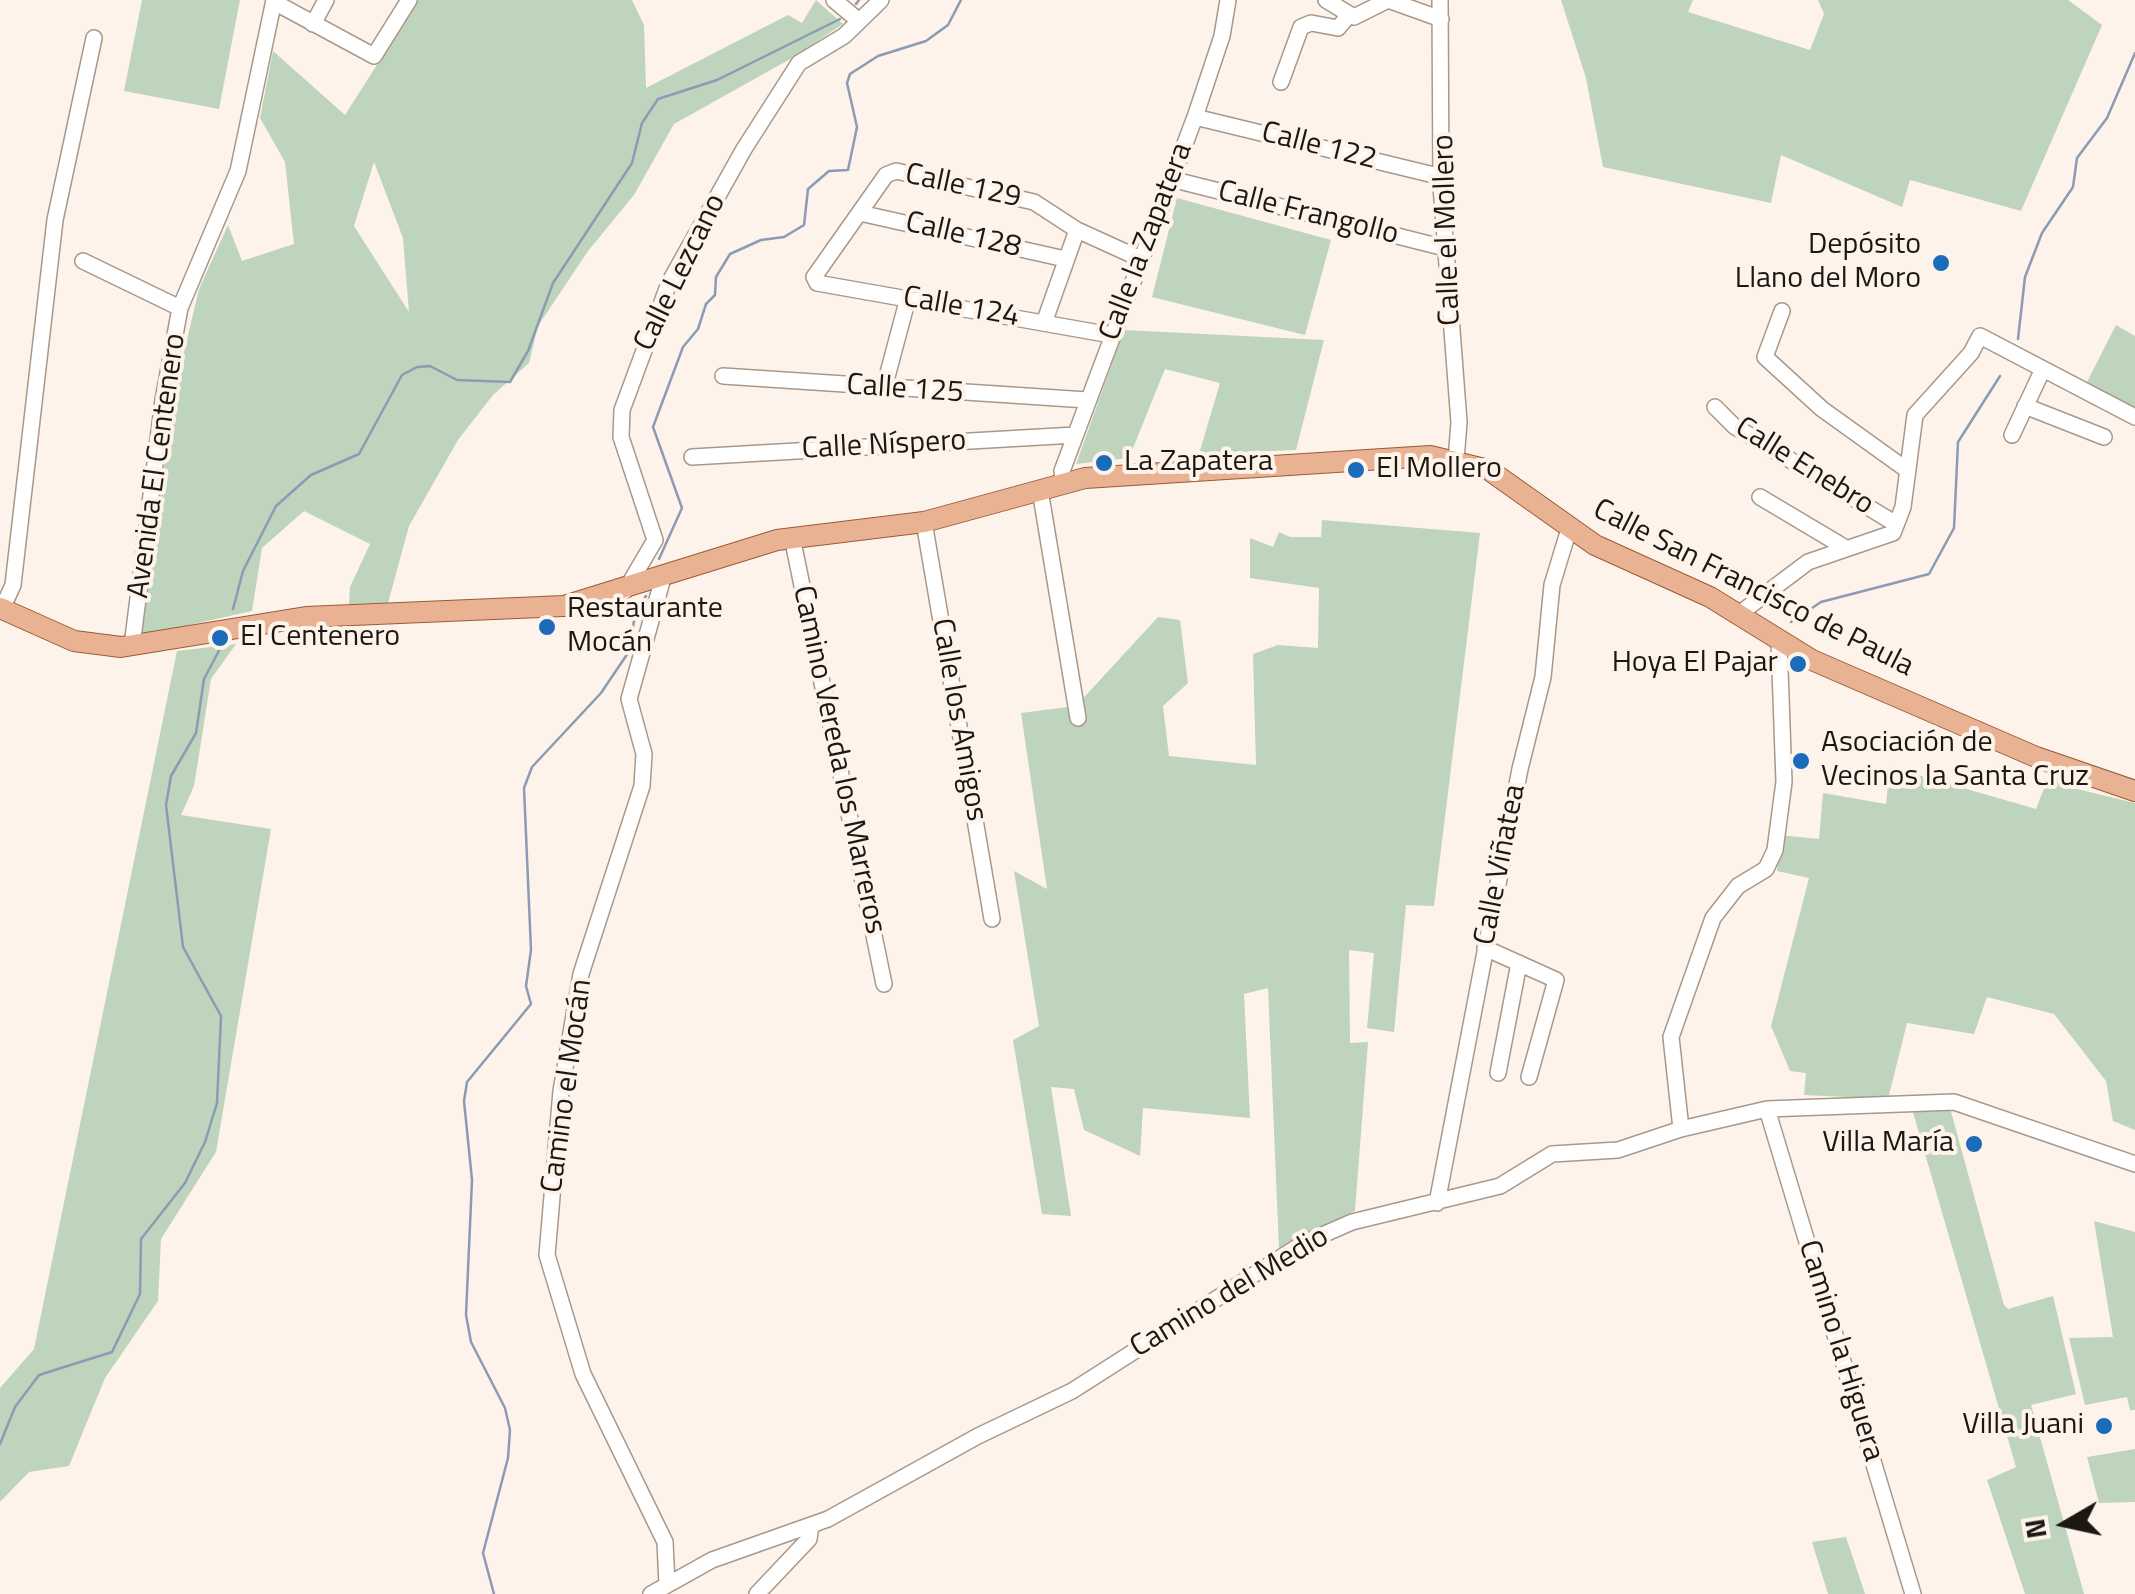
<!DOCTYPE html>
<meta charset="utf-8">
<style>
body{margin:0}
#map{position:relative;width:2135px;height:1594px;overflow:hidden;background:#fef3ea;font-family:"Titillium Web",sans-serif}
canvas{display:block}
.north{position:absolute;left:2015px;top:1474px;width:100px;height:100px;-webkit-text-stroke:8px #fef3ea;paint-order:stroke;rotate:261deg;font-size:28px;font-weight:700;line-height:40px;text-align:center;color:#1d1712}
.north::after{content:'';display:block;margin:auto;width:35px;height:45px;background:#1d1712;clip-path:polygon(50% 0,100% 100%,50% 72%,0 100%)}
</style>
<div id="map">
<canvas width="2135" height="1594"></canvas>
<div class="north">N</div>
</div>
<script>
const context = document.querySelector('canvas').getContext('2d');
context.lineJoin = 'round';
function paint(path, color) {
  context.fillStyle = color;
  context.fill(path, 'evenodd');
}
function shape(rows) {
  const path = new Path2D();
  for (const r of rows) {
    path.moveTo(r[0], r[1]);
    for (let i = 2; i < r.length; i += 2) path.lineTo(r[i], r[i + 1]);
  }
  return path;
}
function stroke(path, color, width, dash) {
  context.strokeStyle = color;
  context.lineWidth = width;
  context.lineCap = dash ? 'butt' : 'round';
  context.setLineDash(dash || []);
  context.stroke(path);
}
function write(font, color, halo, rows, align = 'center') {
  context.font = font + ' "Titillium Web",sans-serif';
  context.lineWidth = 8;
  context.setLineDash([]);
  context.textBaseline = 'middle';
  context.strokeStyle = halo;
  context.fillStyle = color;
  for (const [text, x, y, turn = 0] of rows) {
    context.save();
    context.translate(x, y);
    context.rotate((+turn || 0) * Math.PI / 180);
    context.textAlign = isNaN(turn) ? turn : align;
    if (halo) context.strokeText(text, 0, 0);
    context.fillText(text, 0, 0);
    context.restore();
  }
}
paint(shape([
 [142,0,240,0,219,109,124,91],
 [418,0,632,0,644,25,646,88,788,15,802,23,816,0,843,24,792,58,674,124,634,195,588,251,538,326,529,363,493,395,458,440,409,526,388,603,349,604,350,587,370,544,304,511,262,548,252,611,140,636,174,394,199,289,228,225,242,261,294,244,285,162,260,118,273,51,345,115],
 [374,162,403,238,409,312,354,226],
 [1561,0,1693,0,1688,12,1810,50,1824,14,1818,0,2068,0,2102,25,2021,211,1910,180,1902,207,1781,155,1771,203,1603,167,1586,78],
 [1177,198,1331,240,1305,335,1152,297],
 [2116,325,2135,336,2135,410,2087,382],
 [1124,330,1324,340,1296,450,1199,454,1220,383,1165,369,1129,458,1076,464],
 [1322,520,1480,533,1434,906,1406,905,1394,1032,1367,1028,1374,953,1349,950,1350,1043,1368,1042,1355,1211,1279,1249,1268,988,1244,994,1250,1118,1143,1108,1140,1156,1084,1130,1074,1089,1051,1087,1071,1216,1042,1214,1013,1040,1039,1026,1014,871,1047,889,1021,713,1076,706,1158,617,1180,620,1188,683,1163,706,1169,756,1256,765,1253,654,1278,645,1318,648,1319,588,1250,578,1250,538,1273,547,1279,532,1290,537,1321,537],
 [236,644,211,679,194,786,181,815,271,829,216,1152,161,1239,158,1301,105,1378,69,1466,29,1472,0,1502,0,1388,34,1349,177,651],
 [1890,767,2036,809,2050,773,2077,789,2135,803,2135,1130,2113,1121,2106,1081,2054,1014,1987,997,1974,1034,1907,1023,1888,1099,1804,1095,1806,1073,1790,1071,1771,1026,1809,878,1777,871,1780,835,1819,839,1823,793,1886,804],
 [1950,1108,2004,1305,2008,1309,2053,1296,2076,1394,2031,1405,2084,1594,2025,1594,1987,1480,2016,1467,1912,1109],
 [2094,1221,2135,1232,2135,1410,2130,1410,2127,1397,2085,1405,2069,1338,2113,1337],
 [2135,1449,2135,1502,2099,1503,2087,1457],
 [1846,1537,1865,1594,1828,1594,1812,1542]
]), '#bed4bd');
stroke(shape([
 [856,4,859,0],
 [2018,339,2025,277,2042,233,2073,187,2077,158,2107,118,2135,53],
 [659,559,682,508,653,427,683,347,698,329,706,304,715,295,716,277,730,254,761,240,784,237,804,225,808,189,829,171,848,170,857,127,847,83,850,74,878,56,926,41,948,25,961,0],
 [233,609,243,571,276,506,311,475,359,454,402,375,417,367,430,366,457,380,510,382,528,351,553,283,632,163,642,123,658,99,717,80,840,19],
 [1791,622,1821,602,1929,574,1954,528,1958,442,2000,376],
 [0,1444,15,1407,39,1375,112,1352,140,1294,141,1239,185,1183,205,1142,217,1103,221,1016,183,947,166,805,171,776,196,733,204,679,222,645],
 [494,1594,483,1553,508,1458,510,1430,505,1408,471,1342,466,1315,472,1180,464,1101,467,1082,531,1004,526,986,531,950,524,788,532,767,601,693,630,650,635,613,646,596]
]), '#8b9bb4', 2.5);
const minor = shape([
 [834,0,859,21],
 [1326,0,1354,17,1388,0,1441,19],
 [1440,0,1441,186,1459,422,1456,460],
 [274,2,374,56,409,0],
 [313,24,326,0],
 [1281,82,1301,27,1311,23,1338,28,1349,15],
 [1195,117,1442,177],
 [1171,179,1445,248],
 [860,213,1065,259],
 [83,261,180,308],
 [1782,311,1765,357,1822,409,1907,470],
 [1044,323,1077,230],
 [1111,335,817,283,814,277,886,175,896,171,1034,202,1077,230,1141,259],
 [723,376,1087,400],
 [884,388,908,298],
 [2025,406,2104,437],
 [1715,407,1734,426,1896,524],
 [2012,435,2043,369],
 [692,457,1075,435],
 [1063,483,1062,471,1195,117,1222,36,1228,0],
 [1040,490,1078,718],
 [1760,497,1844,547],
 [924,522,992,919],
 [792,537,884,984],
 [663,578,629,699,644,754,642,786,581,974,561,1091,547,1255,583,1374,665,1542,667,1585],
 [625,591,655,540,621,437,622,410,669,283,744,149,799,63,844,36,881,0],
 [2,609,13,585,55,220,94,38],
 [1739,614,1808,562,1893,533,1903,507,1915,415,1971,353,1980,336,2135,417],
 [132,646,163,400,180,308,238,171,274,0],
 [1485,948,1556,980,1529,1077],
 [1498,1073,1519,963],
 [1767,1109,1913,1594],
 [1681,1129,1671,1037,1713,918,1738,886,1766,869,1775,850,1784,782,1779,641],
 [1437,1203,1520,769,1543,677,1552,585,1569,529],
 [651,1594,712,1560,828,1519,978,1436,1072,1391,1302,1244,1352,1222,1500,1186,1552,1154,1618,1150,1681,1129,1767,1109,1954,1102,2135,1164],
 [757,1594,809,1539,811,1526]
]);
const major = shape([
 [0,608,74,641,121,647,306,617,564,606,777,540,924,522,1085,478,1430,456,1489,470,1595,545,1710,597,1812,660,2036,757,2135,791]
]);
stroke(minor, '#a9988a', 18);
stroke(major, '#985b37', 22);
stroke(minor, '#fff', 15);
stroke(major, '#e9b393', 20);
for (const [x, y, r, color] of [
 [1941,263,10,"#1a6cbb"],
 [1104,463,10,"#1a6cbb"],
 [1356,470,10,"#1a6cbb"],
 [547,627,10,"#1a6cbb"],
 [220,638,10,"#1a6cbb"],
 [1798,664,10,"#1a6cbb"],
 [1801,761,10,"#1a6cbb"],
 [1974,1144,10,"#1a6cbb"],
 [2104,1426,10,"#1a6cbb"]
]) {
  const dot = new Path2D();
  dot.arc(x, y, r, 0, 2 * Math.PI);
  context.fillStyle = color;
  context.fill(dot);
  stroke(dot, '#fef3ea', 4);
}
write('30px', '#1d1712', '#fef3ea', [
 ["Calle 122",1319,147,14],
 ["Calle 129",963,187,12],
 ["Calle Frangollo",1308,214,14],
 ["Calle el Mollero",1448,230,-92],
 ["Calle 128",963,236,13],
 ["Calle la Zapatera",1147,242,-69],
 ["Calle Lezcano",681,273,-64],
 ["Calle 124",961,308,10],
 ["Calle 125",905,390,4],
 ["Calle Níspero",884,446,-3],
 ["Avenida El Centenero",158,466,-82],
 ["Calle Enebro",1804,467,32],
 ["Calle San Francisco de Paula",1753,589,27],
 ["Calle los Amigos",958,720,80],
 ["Camino Vereda los Marreros",838,760,78],
 ["Calle Viñatea",1501,865,-79],
 ["Camino el Mocán",568,1086,-82],
 ["Camino del Medio",1230,1293,-31],
 ["Camino la Higuera",1840,1351,73]
]);
write('30px', '#1d1712', '#fef3ea', [
 ["Depósito",1921,246,"right"],
 ["Llano del Moro",1921,280,"right"],
 ["La Zapatera",1124,463],
 ["El Mollero",1376,470],
 ["Restaurante",567,610],
 ["Mocán",567,644],
 ["El Centenero",240,638],
 ["Hoya El Pajar",1778,664,"right"],
 ["Asociación de",1821,744],
 ["Vecinos la Santa Cruz",1821,778],
 ["Villa María",1954,1144,"right"],
 ["Villa Juani",2084,1426,"right"]
], 'left');
</script>
